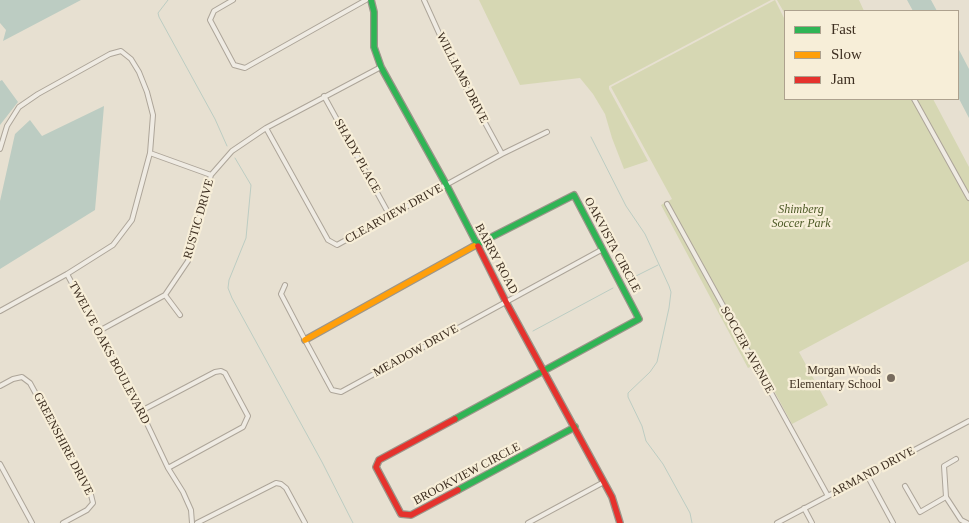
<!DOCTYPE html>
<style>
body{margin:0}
#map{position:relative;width:969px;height:523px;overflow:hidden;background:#e7e0d1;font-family:Georgia,serif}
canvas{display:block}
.legend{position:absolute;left:784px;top:10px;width:175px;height:90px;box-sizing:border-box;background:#f7eed8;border:1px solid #ada18e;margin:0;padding:6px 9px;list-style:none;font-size:15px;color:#3d2e20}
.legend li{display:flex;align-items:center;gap:10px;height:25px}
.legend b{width:25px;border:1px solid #ada18e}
</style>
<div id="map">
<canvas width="969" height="523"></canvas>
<ul class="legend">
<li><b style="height:6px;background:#30b455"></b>Fast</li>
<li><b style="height:6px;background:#ff9f0a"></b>Slow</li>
<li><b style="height:6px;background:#e5322d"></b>Jam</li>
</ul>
</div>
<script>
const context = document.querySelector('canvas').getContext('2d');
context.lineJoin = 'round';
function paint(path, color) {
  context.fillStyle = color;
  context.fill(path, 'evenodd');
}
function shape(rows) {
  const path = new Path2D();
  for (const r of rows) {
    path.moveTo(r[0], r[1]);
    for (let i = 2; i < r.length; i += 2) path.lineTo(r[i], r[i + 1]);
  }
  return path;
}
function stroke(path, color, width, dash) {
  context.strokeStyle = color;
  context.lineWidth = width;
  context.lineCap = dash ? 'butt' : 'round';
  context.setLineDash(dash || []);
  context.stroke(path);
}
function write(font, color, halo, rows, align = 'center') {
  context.font = font + ' Georgia,serif';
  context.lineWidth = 4.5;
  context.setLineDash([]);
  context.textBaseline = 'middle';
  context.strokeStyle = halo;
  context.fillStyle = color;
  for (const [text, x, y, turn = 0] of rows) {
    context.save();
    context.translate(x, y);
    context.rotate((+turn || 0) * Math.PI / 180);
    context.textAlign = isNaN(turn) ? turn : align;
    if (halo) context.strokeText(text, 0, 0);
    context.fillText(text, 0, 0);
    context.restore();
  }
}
paint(shape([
 [479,0,771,0,609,86,609,89,648,161,624,169,612,138,605,114,593,94,580,78,520,85],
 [775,0,785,20,785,99,933,99,969,167,969,261,799,352,828,405,792,424,759,363,748,368,661,205,672,199,611,87],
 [777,0,859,0,864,11,785,11,785,14]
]), '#d6d7b3');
paint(shape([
 [0,0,81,0,3,41,6,30,0,23],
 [907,0,931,0,937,11,913,11],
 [958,48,969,69,969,118,958,97],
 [2,80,18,102,0,125,0,81],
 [104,106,95,210,0,269,0,201,15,134,30,120,42,136]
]), '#bcccc2');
stroke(shape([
 [168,0,158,13,159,17,215,119,227,146],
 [591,137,626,206,645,234,669,286,671,292,669,308,657,362,650,372,628,393,628,397,642,426,646,441,663,464,690,513,692,523],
 [235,158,251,185,246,238,229,280,228,288,232,298,322,462,353,523],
 [630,279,658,265],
 [533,331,613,288]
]), '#bcccc2', 1);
const street = shape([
 [233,0,214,11,210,20,234,65,245,68,366,0],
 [424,0,453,64,502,154],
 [324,96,390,216],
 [914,99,969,198],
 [266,128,328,240,337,245,502,154,547,132],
 [0,149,7,126,19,107,38,94,110,54,121,51,131,59,139,72,147,92,153,115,150,153,132,220,113,245,67,274,0,311],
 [150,153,211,175],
 [667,204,828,496],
 [67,274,141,411,168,468,183,492,191,510,192,523],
 [285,285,281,294,305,340,332,390,341,392,603,249],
 [165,295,180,315],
 [99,331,165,295,188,261,211,175,232,151,266,128,381,67],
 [0,386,13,379,22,377,30,383,91,495,93,503,87,510,63,523],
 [141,411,215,372,221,371,225,373,248,416,243,427,168,468],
 [956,459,944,466,946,497,961,520,967,523],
 [0,464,32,523],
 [867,475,893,523],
 [905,486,920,512,946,497],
 [804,508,812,523],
 [197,523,276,483,281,484,286,488,305,523],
 [528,523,604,482],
 [777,523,969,421]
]);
const fast = shape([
 [371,0,374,12,374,47,381,67,447,186,478,246],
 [455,419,639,319,574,195,474,246],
 [458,490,575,427]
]);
const slow = shape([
 [305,340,474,246]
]);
const jam = shape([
 [478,246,506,302,612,497,620,523],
 [455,419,379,460,376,467,401,514,411,515,458,490]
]);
stroke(street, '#ada599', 6);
stroke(fast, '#9c958a', 8);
stroke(slow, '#9c958a', 8);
stroke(jam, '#9c958a', 8);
stroke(street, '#efebe3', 4);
stroke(fast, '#30b455', 5.5);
stroke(slow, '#ff9f0a', 5.5);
stroke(jam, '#e5322d', 5.5);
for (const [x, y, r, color] of [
 [891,378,5,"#786c5e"]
]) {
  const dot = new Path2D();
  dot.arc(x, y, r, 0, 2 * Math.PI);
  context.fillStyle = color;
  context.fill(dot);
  stroke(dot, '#f7eed8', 2);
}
write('12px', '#3d2e20', '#f7eed8', [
 ["WILLIAMS DRIVE",462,78,63],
 ["SHADY PLACE",357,156,61],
 ["CLEARVIEW DRIVE",394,214,-29],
 ["RUSTIC DRIVE",199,219,-74],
 ["OAKVISTA CIRCLE",612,245,62],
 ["BARRY ROAD",496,259,62],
 ["SOCCER AVENUE",747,350,61],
 ["MEADOW DRIVE",416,351,-29],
 ["TWELVE OAKS BOULEVARD",109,353,62],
 ["GREENSHIRE DRIVE",63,444,62],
 ["ARMAND DRIVE",873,472,-28],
 ["BROOKVIEW CIRCLE",467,474,-28]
]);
write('italic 12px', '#4d5a26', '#f7eed8', [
 ["Shimberg",801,210],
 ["Soccer Park",801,224]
]);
write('12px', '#3d2e20', '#f7eed8', [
 ["Morgan Woods",881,371],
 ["Elementary School",881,385]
], 'right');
</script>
